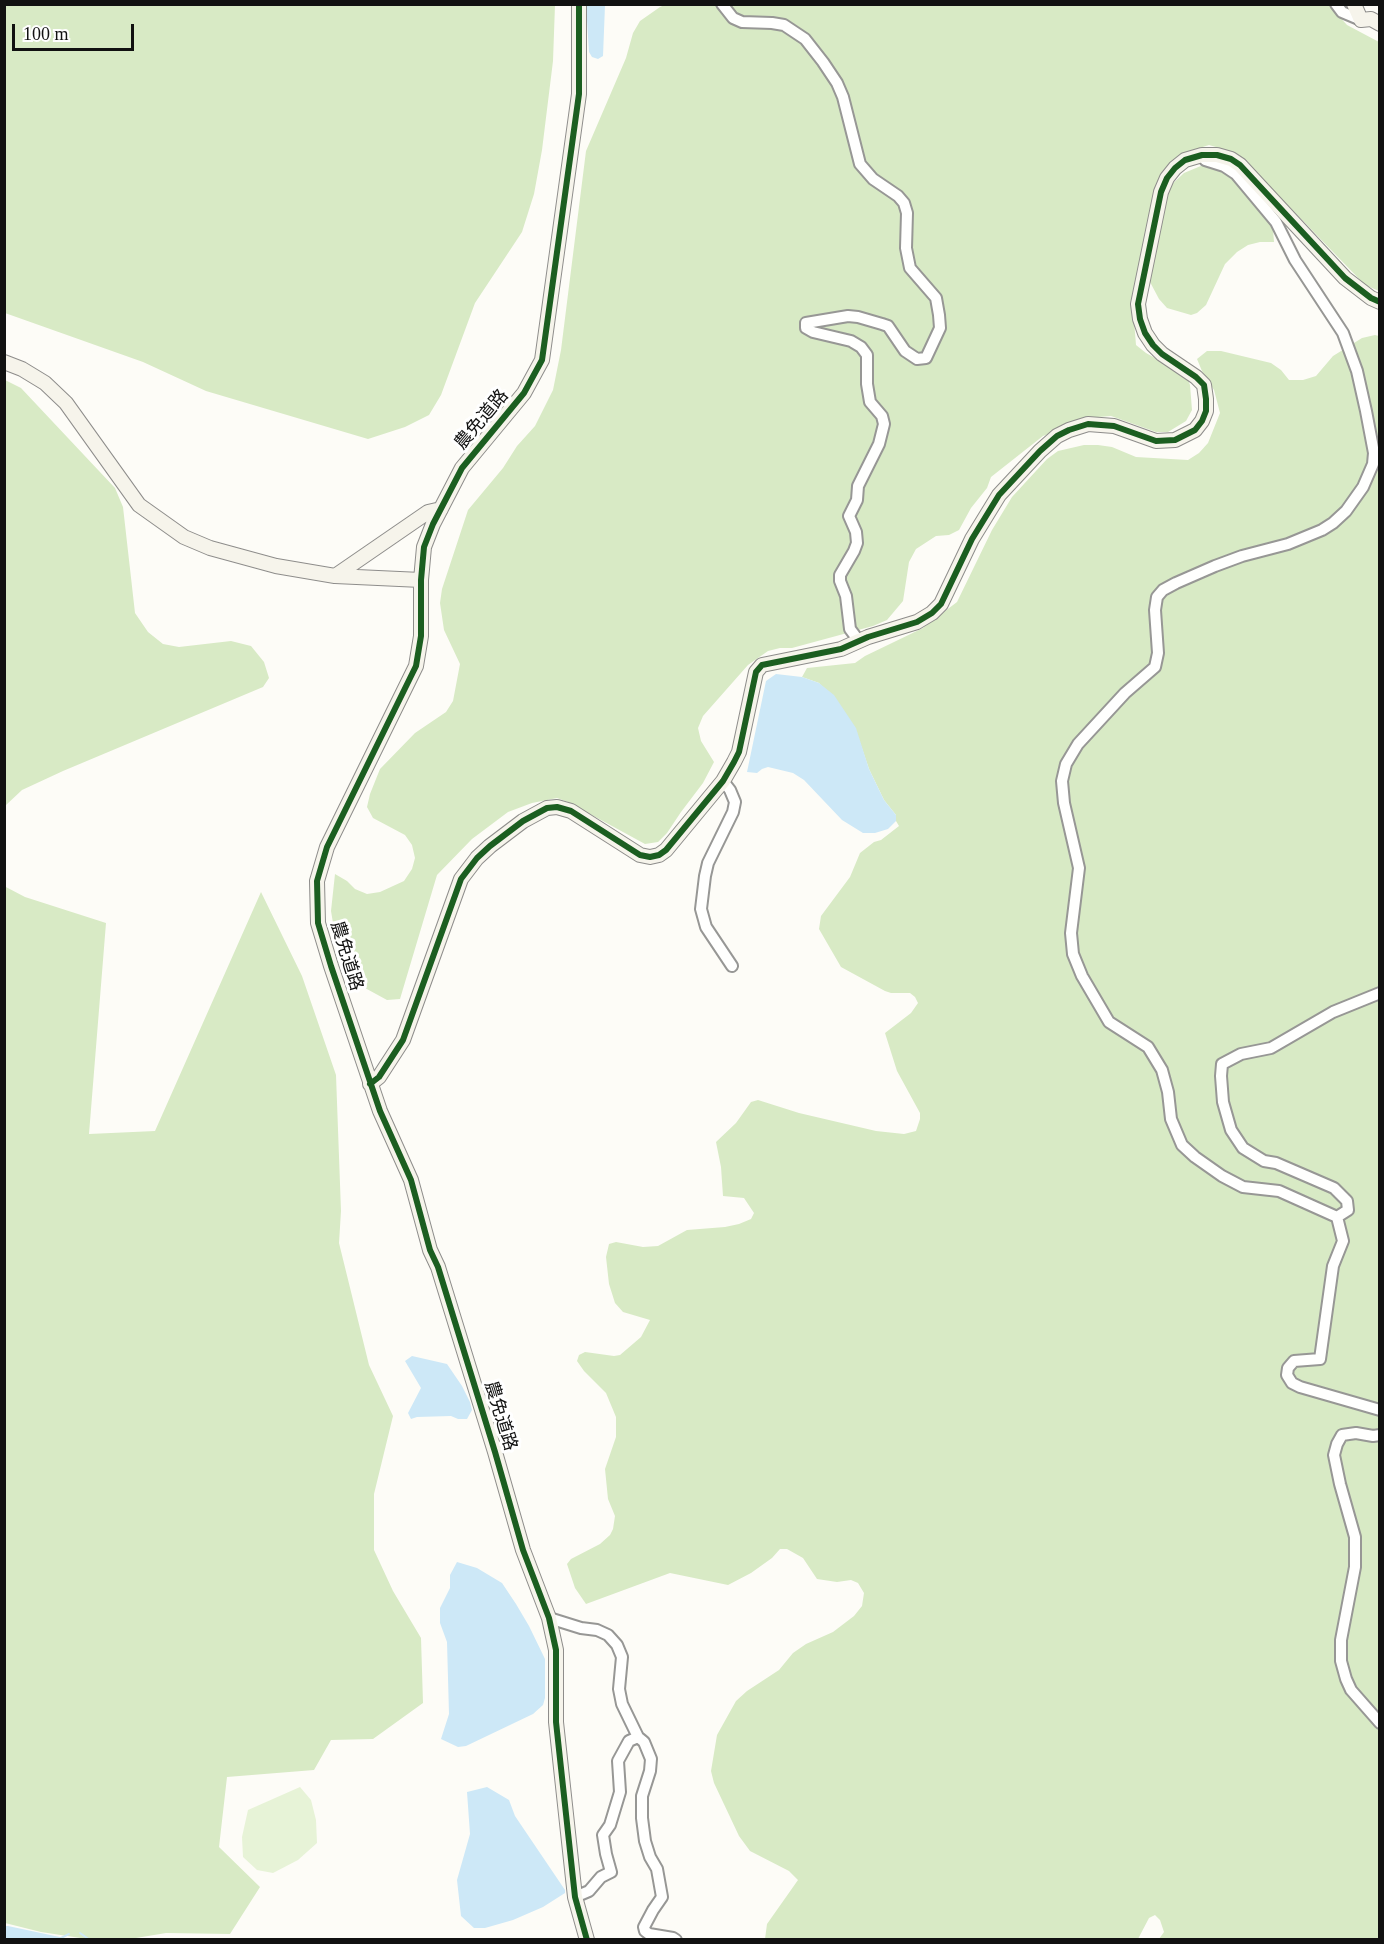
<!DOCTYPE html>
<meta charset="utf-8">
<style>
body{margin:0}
#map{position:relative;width:1384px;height:1944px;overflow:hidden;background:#fdfcf7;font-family:"Times New Roman",serif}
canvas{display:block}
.frame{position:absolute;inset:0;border:6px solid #111;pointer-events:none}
.scale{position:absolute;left:12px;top:24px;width:122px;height:27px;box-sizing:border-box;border:3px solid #111;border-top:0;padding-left:8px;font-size:18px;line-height:21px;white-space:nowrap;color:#111;-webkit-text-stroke:4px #fff;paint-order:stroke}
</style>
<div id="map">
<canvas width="1384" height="1944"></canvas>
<div class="frame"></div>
<div class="scale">100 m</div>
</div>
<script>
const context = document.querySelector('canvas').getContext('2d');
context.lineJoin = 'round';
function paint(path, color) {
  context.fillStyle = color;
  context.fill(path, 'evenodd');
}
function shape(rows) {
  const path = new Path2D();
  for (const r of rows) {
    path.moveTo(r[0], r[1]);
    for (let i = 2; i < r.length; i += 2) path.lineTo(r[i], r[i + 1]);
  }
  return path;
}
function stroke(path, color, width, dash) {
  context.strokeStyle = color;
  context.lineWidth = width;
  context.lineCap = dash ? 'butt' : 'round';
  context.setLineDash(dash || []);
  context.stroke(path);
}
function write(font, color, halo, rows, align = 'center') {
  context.font = font + ' "Times New Roman","Noto Sans JP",serif';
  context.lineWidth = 6;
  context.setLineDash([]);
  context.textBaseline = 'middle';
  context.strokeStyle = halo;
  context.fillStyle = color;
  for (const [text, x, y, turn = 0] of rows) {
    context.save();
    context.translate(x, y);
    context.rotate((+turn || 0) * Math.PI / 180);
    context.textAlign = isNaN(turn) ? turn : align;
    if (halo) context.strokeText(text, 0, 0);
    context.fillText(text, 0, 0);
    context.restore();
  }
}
paint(shape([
 [300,1787,311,1800,316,1820,317,1843,298,1860,273,1873,257,1870,243,1857,242,1837,248,1810]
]), '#e7f3d7');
paint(shape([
 [5,4,555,5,553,61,542,150,534,194,522,232,475,303,441,395,429,415,405,427,368,439,206,391,143,362,5,313],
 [667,4,1328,4,1347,25,1379,42,1379,291,1365,285,1274,191,1233,152,1209,145,1190,151,1173,161,1158,182,1132,296,1136,345,1146,353,1186,375,1190,385,1192,410,1186,421,1168,432,1156,432,1111,416,1098,417,1043,436,991,477,987,488,971,508,959,530,949,535,936,536,916,549,909,562,903,601,887,620,873,626,792,648,780,648,768,651,748,665,703,716,698,728,701,741,714,762,703,783,681,812,667,833,658,842,645,844,568,802,557,798,532,803,508,812,472,839,437,875,400,999,387,1000,354,982,346,972,337,947,331,911,335,874,347,881,355,889,367,894,380,892,404,881,412,869,415,858,412,845,405,835,373,818,367,807,370,794,380,769,415,733,446,712,453,701,460,664,444,630,440,603,442,589,468,510,503,468,517,446,535,426,553,390,561,350,586,151,626,58,633,33,640,21,660,7],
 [1208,163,1220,167,1252,198,1273,229,1274,242,1260,242,1248,245,1237,252,1225,264,1206,305,1197,313,1191,315,1167,308,1159,299,1150,282,1151,269,1169,187,1184,173],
 [1375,335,1379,336,1379,1939,1159,1939,1164,1932,1160,1920,1155,1915,1149,1918,1138,1939,765,1939,767,1924,798,1880,789,1871,750,1851,739,1836,714,1783,711,1771,717,1735,736,1701,747,1691,779,1670,793,1653,806,1644,833,1632,854,1616,862,1606,864,1593,858,1583,851,1580,837,1582,817,1579,803,1558,787,1549,780,1549,772,1558,751,1573,728,1585,670,1573,586,1604,575,1588,567,1564,571,1559,600,1544,610,1535,613,1529,615,1516,608,1499,605,1469,616,1437,616,1417,606,1393,584,1371,577,1361,579,1355,585,1352,614,1356,620,1355,641,1337,650,1320,623,1312,615,1303,609,1284,606,1257,609,1244,616,1242,643,1247,658,1246,687,1230,725,1227,739,1224,751,1219,754,1213,744,1198,723,1196,721,1167,716,1142,736,1123,751,1102,758,1100,799,1113,876,1131,904,1134,916,1131,920,1119,920,1113,897,1071,885,1033,911,1013,918,1003,915,997,910,993,891,993,885,991,841,967,819,929,821,916,850,877,860,853,874,842,881,840,899,826,896,821,896,815,884,800,869,769,855,728,819,683,802,677,807,668,855,663,865,656,923,628,957,602,992,530,1012,497,1047,459,1058,451,1084,445,1098,445,1112,447,1136,457,1188,460,1199,453,1208,443,1220,413,1214,390,1202,371,1197,359,1207,351,1221,351,1271,363,1281,370,1289,380,1303,380,1316,376,1333,356,1362,338],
 [5,380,21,388,115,488,123,507,135,613,148,632,163,644,179,647,231,641,251,646,264,662,269,678,263,687,63,771,22,790,5,806],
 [4,886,25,897,106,923,89,1134,155,1131,261,892,302,976,336,1075,341,1211,339,1243,369,1365,393,1416,374,1494,374,1550,393,1591,421,1638,423,1703,373,1739,331,1740,314,1770,227,1777,219,1847,260,1887,230,1934,166,1933,130,1939,87,1939,41,1932,5,1923]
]), '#d8eac5');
paint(shape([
 [586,5,605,5,603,56,598,59,592,57,589,52],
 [776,674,802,677,819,683,834,695,856,728,869,769,884,800,896,815,896,821,888,829,875,833,863,833,842,820,804,780,793,773,768,767,762,769,757,773,747,772,766,681],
 [412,1356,447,1364,462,1386,470,1402,472,1410,467,1419,458,1419,451,1416,417,1417,411,1419,408,1413,421,1388,405,1361],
 [457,1562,477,1568,502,1583,516,1604,529,1626,545,1659,545,1698,543,1705,533,1714,466,1746,458,1747,441,1739,449,1714,447,1642,440,1623,440,1608,450,1588,450,1575],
 [487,1787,509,1800,515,1816,565,1890,565,1893,543,1907,513,1920,485,1928,474,1928,461,1916,457,1880,470,1834,467,1792],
 [5,1926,8,1926,69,1939,5,1939]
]), '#cde8f7');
stroke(shape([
 [80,1933,90,1940],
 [57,1940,69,1934]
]), '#cde8f7', 2);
const street = shape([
 [722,4,733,18,742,22,772,23,784,25,805,39,823,62,837,83,843,97,860,164,873,179,898,196,904,203,907,213,906,248,910,268,936,298,939,315,940,328,926,358,917,359,905,351,888,326,882,324,858,317,848,316,806,323,806,328,813,332,851,341,861,347,867,355,867,384,870,402,882,416,884,424,879,444,858,486,857,500,849,516,856,532,857,543,854,551,840,575,840,581,846,596,850,629,856,637,855,641],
 [1336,4,1342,12,1361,20],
 [1202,155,1205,160,1224,166,1236,174,1276,222,1295,260,1343,333,1357,371,1366,411,1374,453,1373,464,1363,487,1346,511,1333,523,1322,530,1288,544,1242,556,1215,566,1176,583,1163,590,1157,597,1155,610,1158,653,1155,667,1125,693,1078,744,1066,764,1062,781,1064,803,1079,868,1071,933,1073,954,1082,976,1109,1022,1148,1047,1162,1070,1168,1092,1171,1119,1182,1145,1195,1157,1222,1176,1243,1187,1279,1191,1337,1217],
 [723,781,730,790,735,802,733,812,708,863,705,876,701,909,706,927,732,966],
 [1337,1217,1348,1210,1347,1201,1334,1188,1276,1163,1264,1161,1243,1148,1231,1130,1223,1102,1221,1076,1222,1064,1241,1054,1271,1048,1333,1012,1380,993],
 [1337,1217,1343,1241,1333,1266,1320,1359,1294,1361,1288,1368,1287,1375,1292,1383,1300,1387,1380,1410],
 [1380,1435,1373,1436,1356,1433,1342,1435,1337,1444,1334,1455,1340,1484,1355,1537,1355,1567,1341,1640,1341,1661,1346,1679,1351,1690,1380,1723],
 [549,1618,581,1628,597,1630,608,1635,617,1645,622,1657,619,1689,622,1704,638,1737,644,1742,651,1759,650,1771,642,1796,642,1818,645,1841,650,1857,657,1869,662,1897,653,1910,644,1927,645,1931,649,1934,673,1938,676,1940],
 [575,1897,589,1891,601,1877,611,1872,606,1854,603,1835,610,1825,620,1792,618,1761,629,1741,638,1737]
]);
const secondary = shape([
 [579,4,579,94,542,360,524,393,462,468,433,524,424,547,421,580,421,636,416,666,327,847,317,881,318,923,331,966,380,1111,411,1180,430,1250,438,1267,495,1452,523,1550,549,1618,556,1650,556,1722,575,1897,587,1940],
 [1354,4,1361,20,1371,19,1380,24],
 [4,362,22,369,45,383,66,403,139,505,184,537,210,548,276,566,335,576,421,580],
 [335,576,428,512,441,509],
 [370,1084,379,1077,403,1040,461,879,477,858,490,846,523,821,547,808,557,807,571,811,640,855,650,857,659,855,666,850,723,781,734,762,739,752,756,672,762,665,841,649,868,637,917,622,932,613,941,604,972,539,999,495,1040,451,1057,436,1069,430,1088,424,1114,426,1156,441,1175,440,1195,430,1202,421,1206,411,1206,399,1204,385,1196,377,1162,354,1153,345,1145,333,1140,319,1138,304,1161,192,1167,178,1175,168,1185,160,1202,155,1217,155,1231,159,1240,165,1345,278,1371,298,1380,302]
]);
stroke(street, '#979795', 14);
stroke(secondary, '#8e8d8b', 16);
stroke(street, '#fffffe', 10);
stroke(secondary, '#f6f4eb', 14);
stroke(shape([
 [579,4,579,94,542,360,524,393,462,468,433,524,424,547,421,580,421,636,416,666,327,847,317,881,318,923,331,966,380,1111,411,1180,430,1250,438,1267,495,1452,523,1550,549,1618,556,1650,556,1722,575,1897,587,1940],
 [370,1084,379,1077,403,1040,461,879,477,858,490,846,523,821,547,808,557,807,571,811,640,855,650,857,659,855,666,850,723,781,734,762,739,752,756,672,762,665,841,649,868,637,917,622,932,613,941,604,972,539,999,495,1040,451,1057,436,1069,430,1088,424,1114,426,1156,441,1175,440,1195,430,1202,421,1206,411,1206,399,1204,385,1196,377,1162,354,1153,345,1145,333,1140,319,1138,304,1161,192,1167,178,1175,168,1185,160,1202,155,1217,155,1231,159,1240,165,1345,278,1371,298,1380,302]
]), '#1b5e20', 6);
write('18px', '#111', '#fff', [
 ["農免道路",482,420,-50],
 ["農免道路",346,956,73],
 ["農免道路",500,1416,73]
]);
</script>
